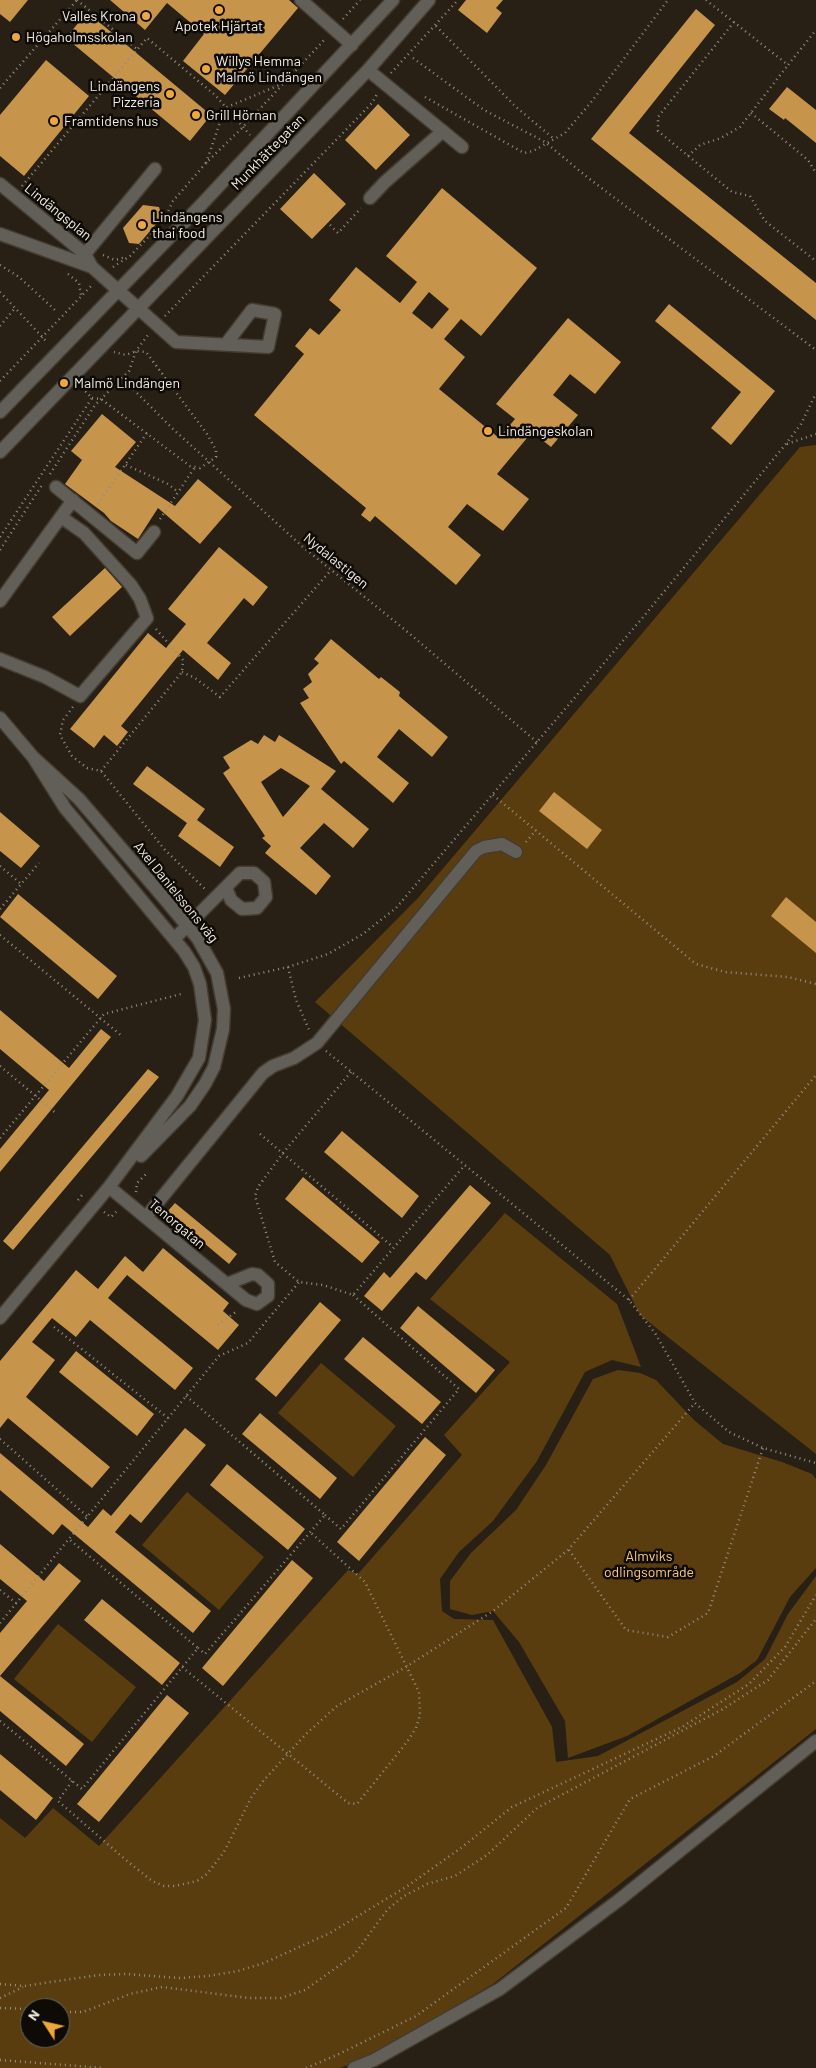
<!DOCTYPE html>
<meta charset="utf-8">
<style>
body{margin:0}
#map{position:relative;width:816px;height:2068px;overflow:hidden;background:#282014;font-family:Barlow,sans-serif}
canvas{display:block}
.north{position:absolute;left:20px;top:1998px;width:50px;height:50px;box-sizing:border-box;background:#0e0a06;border:1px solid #68645e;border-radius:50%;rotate:305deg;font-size:14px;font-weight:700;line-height:20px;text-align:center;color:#f0ebe3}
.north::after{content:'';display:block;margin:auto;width:18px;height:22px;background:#eda83b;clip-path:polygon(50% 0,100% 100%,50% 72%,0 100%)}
</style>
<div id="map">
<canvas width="816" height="2068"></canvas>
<div class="north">N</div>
</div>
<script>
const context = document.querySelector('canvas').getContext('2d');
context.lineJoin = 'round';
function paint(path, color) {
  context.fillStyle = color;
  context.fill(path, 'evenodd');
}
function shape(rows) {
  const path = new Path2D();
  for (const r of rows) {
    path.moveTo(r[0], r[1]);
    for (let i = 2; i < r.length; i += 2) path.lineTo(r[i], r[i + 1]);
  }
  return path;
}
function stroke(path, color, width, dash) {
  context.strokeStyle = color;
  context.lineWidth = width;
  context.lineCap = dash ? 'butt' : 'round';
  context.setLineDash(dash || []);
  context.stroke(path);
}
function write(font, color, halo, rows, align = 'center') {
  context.font = font + ' Barlow,sans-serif';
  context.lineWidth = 5;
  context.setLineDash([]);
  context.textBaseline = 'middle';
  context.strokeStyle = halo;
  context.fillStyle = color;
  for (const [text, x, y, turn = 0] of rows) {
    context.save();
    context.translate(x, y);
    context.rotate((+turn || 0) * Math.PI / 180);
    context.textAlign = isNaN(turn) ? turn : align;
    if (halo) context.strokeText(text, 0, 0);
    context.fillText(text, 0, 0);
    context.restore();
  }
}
paint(shape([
 [816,445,816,1454,640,1315,610,1255,315,1002,418,898,800,447],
 [505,1213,617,1304,641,1367,612,1360,585,1372,537,1461,493,1521,459,1552,440,1579,442,1611,454,1619,493,1620,552,1727,556,1762,598,1756,737,1682,765,1659,788,1614,816,1576,816,1729,493,1984,371,2056,340,2068,0,2068,0,1818,25,1838,53,1808,99,1846,348,1570,358,1574,462,1455,444,1435,510,1362,430,1299],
 [30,2008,60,2008,60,2038,30,2038],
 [321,1363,396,1426,353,1477,278,1413],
 [618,1370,640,1373,656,1380,694,1420,723,1444,782,1462,812,1474,816,1479,816,1568,790,1597,757,1660,740,1673,627,1736,568,1758,565,1721,519,1642,493,1611,472,1615,450,1609,450,1581,471,1553,516,1510,546,1465,593,1379],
 [187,1492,264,1557,219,1610,142,1545],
 [58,1624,136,1687,92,1742,14,1679]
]), '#5a3d0f');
paint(shape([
 [0,0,28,0,10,22,0,14],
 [110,0,289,0,298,8,225,95,183,61,204,34,167,3,145,30],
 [466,0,503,0,496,8,502,13,487,33,458,10],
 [696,9,715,25,629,133,816,283,816,320,591,139],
 [87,12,211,115,190,141,66,38],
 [46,60,89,96,24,176,0,156,0,115],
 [787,87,816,110,816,143,785,118,784,120,769,109],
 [378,104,410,135,376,170,345,140],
 [314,173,346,204,312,239,280,209],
 [442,188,537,268,481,336,461,319,444,339,465,357,439,389,499,438,515,419,496,404,568,318,621,362,595,394,570,374,553,395,578,415,551,447,532,432,497,474,529,499,503,531,467,504,448,527,481,555,456,585,375,516,370,522,361,515,366,508,254,415,304,354,295,346,310,328,319,335,341,310,329,300,356,267,400,303,417,282,386,256],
 [429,292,449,309,432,329,412,313],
 [143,205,159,207,162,217,139,244,129,243,123,228],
 [669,304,775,391,731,445,711,428,741,392,655,321],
 [102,414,136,442,115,467,175,506,198,479,232,507,200,544,158,508,138,539,111,521,104,513,65,484,82,460,71,451],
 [219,547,268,587,253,606,244,598,207,643,231,663,218,680,183,650,121,726,128,732,117,746,104,735,94,748,70,729,148,633,166,648,186,624,168,609],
 [105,568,122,587,70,636,52,617],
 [331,639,379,679,381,677,400,692,399,696,448,737,432,757,399,729,377,757,409,783,393,803,344,761,341,764,300,703,309,698,303,689,312,682,308,674,319,663,314,659],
 [264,735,275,742,279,735,336,771,321,789,369,829,353,848,324,823,300,848,331,876,316,895,265,853,271,846,262,838,265,836,223,773,230,768,223,757,251,740,258,744],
 [281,768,310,786,283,817,261,782],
 [147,766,205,809,197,820,234,847,220,867,178,836,187,823,133,784],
 [554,792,602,830,587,849,539,811],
 [0,812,40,846,21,868,0,851],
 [18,894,117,976,98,999,0,917],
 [786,897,816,922,816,953,771,916],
 [0,1010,69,1068,101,1029,111,1037,0,1172,0,1149,49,1090,0,1049],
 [148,1069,159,1077,13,1250,3,1241],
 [342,1131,419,1196,402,1218,324,1152],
 [303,1177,380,1242,362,1263,285,1199],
 [470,1185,491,1203,426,1280,416,1272,382,1311,364,1296,384,1272,390,1278],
 [175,1203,237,1254,229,1264,167,1212],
 [163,1248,229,1303,223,1311,239,1325,218,1350,127,1275,108,1298,193,1368,175,1390,90,1320,76,1337,52,1318,32,1342,55,1360,26,1397,110,1467,92,1488,8,1418,0,1428,0,1361,76,1270,98,1289,125,1256,143,1272],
 [320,1302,341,1320,276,1397,255,1379],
 [418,1306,495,1370,476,1393,400,1328],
 [363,1337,441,1402,422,1424,344,1359],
 [76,1351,154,1414,137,1436,59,1372],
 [260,1413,337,1478,320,1499,242,1434],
 [185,1428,206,1445,141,1523,130,1514,115,1532,211,1611,193,1633,62,1524,53,1535,0,1490,0,1453,88,1527,103,1509,111,1516],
 [425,1437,446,1455,359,1561,337,1542],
 [227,1464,305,1529,288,1550,210,1485],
 [0,1544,44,1581,59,1563,81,1581,0,1676,84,1744,66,1766,0,1711,0,1633,27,1601,0,1579],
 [292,1560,313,1578,223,1686,202,1668],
 [102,1599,180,1663,162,1685,84,1620],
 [167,1695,189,1713,99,1822,77,1804],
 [0,1754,53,1798,36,1820,0,1790]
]), '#c6944b');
const minor = shape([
 [301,0,352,45],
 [368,70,462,147],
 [0,184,85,254,92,267,176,342,268,347,275,314,252,310,226,344],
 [370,198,385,182,443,131],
 [0,234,92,267],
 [85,254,155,169],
 [0,412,201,205,393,0],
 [0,452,368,70,429,0],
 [56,487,137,553,154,532],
 [0,601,73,500],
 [0,659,45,677,80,696,147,618,140,599,131,585,84,533,61,517],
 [0,718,33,757,79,799,163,897,198,939,217,973,224,1009,223,1029,214,1067,205,1084,190,1106,141,1156],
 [174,939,240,873,254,873,264,882,266,897,257,908,242,909,231,900,226,888],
 [109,1187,246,1300,257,1304,268,1296,268,1284,258,1275,252,1274,227,1284],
 [146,1217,263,1073,273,1066,294,1058,317,1043,476,851,484,847,502,844,516,852],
 [0,1318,109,1187,177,1096,199,1058,205,1020,200,984,194,967,184,951,65,808,33,757],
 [354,2068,374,2060,500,1989,619,1900,816,1741]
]);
stroke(minor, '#443c31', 15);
stroke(shape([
 [77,0,138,50],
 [706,0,788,65,816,30],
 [343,19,360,0],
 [734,22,658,117,658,131,732,192,750,196,765,221,816,261],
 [436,26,516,107,553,138],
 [413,58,484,110,545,142,587,177,816,350],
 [391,73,458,0],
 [0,88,77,0],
 [425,97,524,153,533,151,565,133,592,101,668,0],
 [751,113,808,160,816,173],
 [688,156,700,145,721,138,740,127,788,65],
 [206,163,225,108,284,83],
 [22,186,147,38,215,95,250,135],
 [330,225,338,233,361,208],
 [103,255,115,260,126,257],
 [0,265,19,277,56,311],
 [113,267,130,256,163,222,173,201,206,163,242,128,326,38],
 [68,274,79,283,81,295],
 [0,292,47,342],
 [165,316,372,103,377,94],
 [0,326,15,308],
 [0,381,92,285],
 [130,386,173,429,303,547,404,629,537,742],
 [92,398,101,399,190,466,200,468,216,457,216,450,207,434,146,352,136,351,126,355,114,352],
 [787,444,816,434],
 [126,465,168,484,178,492],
 [50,474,95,405,129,371,136,351,148,335],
 [98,504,147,433],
 [160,519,195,467],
 [0,537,92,398,80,386],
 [0,550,42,485],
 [182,672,195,678,220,697,331,570],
 [73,707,63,720,60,735,72,756,87,768,101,771,165,850,205,889],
 [101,771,182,672,183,660,156,629],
 [493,795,696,964,725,972,788,977,816,984],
 [526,842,536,830],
 [0,866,21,884],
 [0,909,39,863],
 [0,935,122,1036],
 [288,967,296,1000,310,1032],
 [239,978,288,967,328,954,363,934,396,908,644,616,785,445,801,424,816,393],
 [326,1051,629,1300,655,1333,695,1403,729,1432,763,1448,816,1463],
 [0,1066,57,1114],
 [351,1072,283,1153,258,1187,255,1196,275,1262,299,1282,323,1285,353,1295,464,1166],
 [260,1134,393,1247],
 [0,1138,104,1014,181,994],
 [136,1192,137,1183,148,1172],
 [78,1200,82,1195,84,1196],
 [104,1212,111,1217,117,1211],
 [629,1300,816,1075],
 [218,1325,237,1311],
 [54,1327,168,1418],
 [186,1396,325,1515,205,1654,198,1648],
 [0,1439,88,1517],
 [325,1515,341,1529,459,1389,353,1295],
 [569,1550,626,1630,668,1637,708,1613,763,1448],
 [0,1590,16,1603],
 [0,1623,219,1356,248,1343,299,1282],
 [182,1667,348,1803,357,1804,407,1742,416,1728,420,1715,419,1692,365,1582,310,1532],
 [0,1721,82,1789,198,1648,70,1540],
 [72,1781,58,1801,127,1861,152,1881,164,1886,175,1886,197,1881,207,1874,224,1852,251,1798,264,1780,306,1734,337,1706,406,1667,493,1611,568,1550,695,1403],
 [0,1984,24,1986,99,1975,125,1974,180,1978,208,1976,238,1971,264,1963,330,1933,406,1887,461,1848,512,1807,682,1727,749,1684,785,1647,816,1595],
 [0,1998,23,1987],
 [0,2008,30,2009],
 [60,2012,83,2012,130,1994,162,1987,249,1998,281,1998,305,1990,354,1955,387,1910,404,1896,427,1884,455,1876,487,1855,537,1808,723,1709,768,1680,816,1619],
 [0,2060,104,2068],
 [306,2068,337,2055,416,2016,566,1908,630,1799,714,1756,816,1681]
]), '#948e84', 2.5, [1, 4]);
stroke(minor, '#625e58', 12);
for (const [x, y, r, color] of [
 [219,10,5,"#eda83b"],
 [146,16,5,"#eda83b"],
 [16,37,5,"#eda83b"],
 [206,69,5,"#eda83b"],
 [170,94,5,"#eda83b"],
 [196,115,5,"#eda83b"],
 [54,121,5,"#eda83b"],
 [142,225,5,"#eda83b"],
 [64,383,5,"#eda83b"],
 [488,431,5,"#eda83b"]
]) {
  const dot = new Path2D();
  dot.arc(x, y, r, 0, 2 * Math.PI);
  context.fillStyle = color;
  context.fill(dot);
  stroke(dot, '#0e0a06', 2);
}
write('14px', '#f0ebe3', '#0e0a06', [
 ["Valles Krona",136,16,"right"],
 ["Apotek Hjärtat",219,26,"center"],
 ["Högaholmsskolan",26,37],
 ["Willys Hemma",216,61],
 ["Malmö Lindängen",216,77],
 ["Lindängens",160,86,"right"],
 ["Pizzeria",160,102,"right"],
 ["Grill Hörnan",206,115],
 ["Framtidens hus",64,121],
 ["Lindängens",152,217],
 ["thai food",152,233],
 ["Malmö Lindängen",74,383],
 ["Lindängeskolan",498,431]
], 'left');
write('14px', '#f0ebe3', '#0e0a06', [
 ["Munkhättegatan",268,152,-46],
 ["Lindängsplan",58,212,39],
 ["Nydalastigen",336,561,39],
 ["Axel Danielssons väg",176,892,51],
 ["Tenorgatan",177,1224,40]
]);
write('14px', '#fec97e', '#0e0a06', [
 ["Almviks",649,1556],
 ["odlingsområde",649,1572]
]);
</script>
